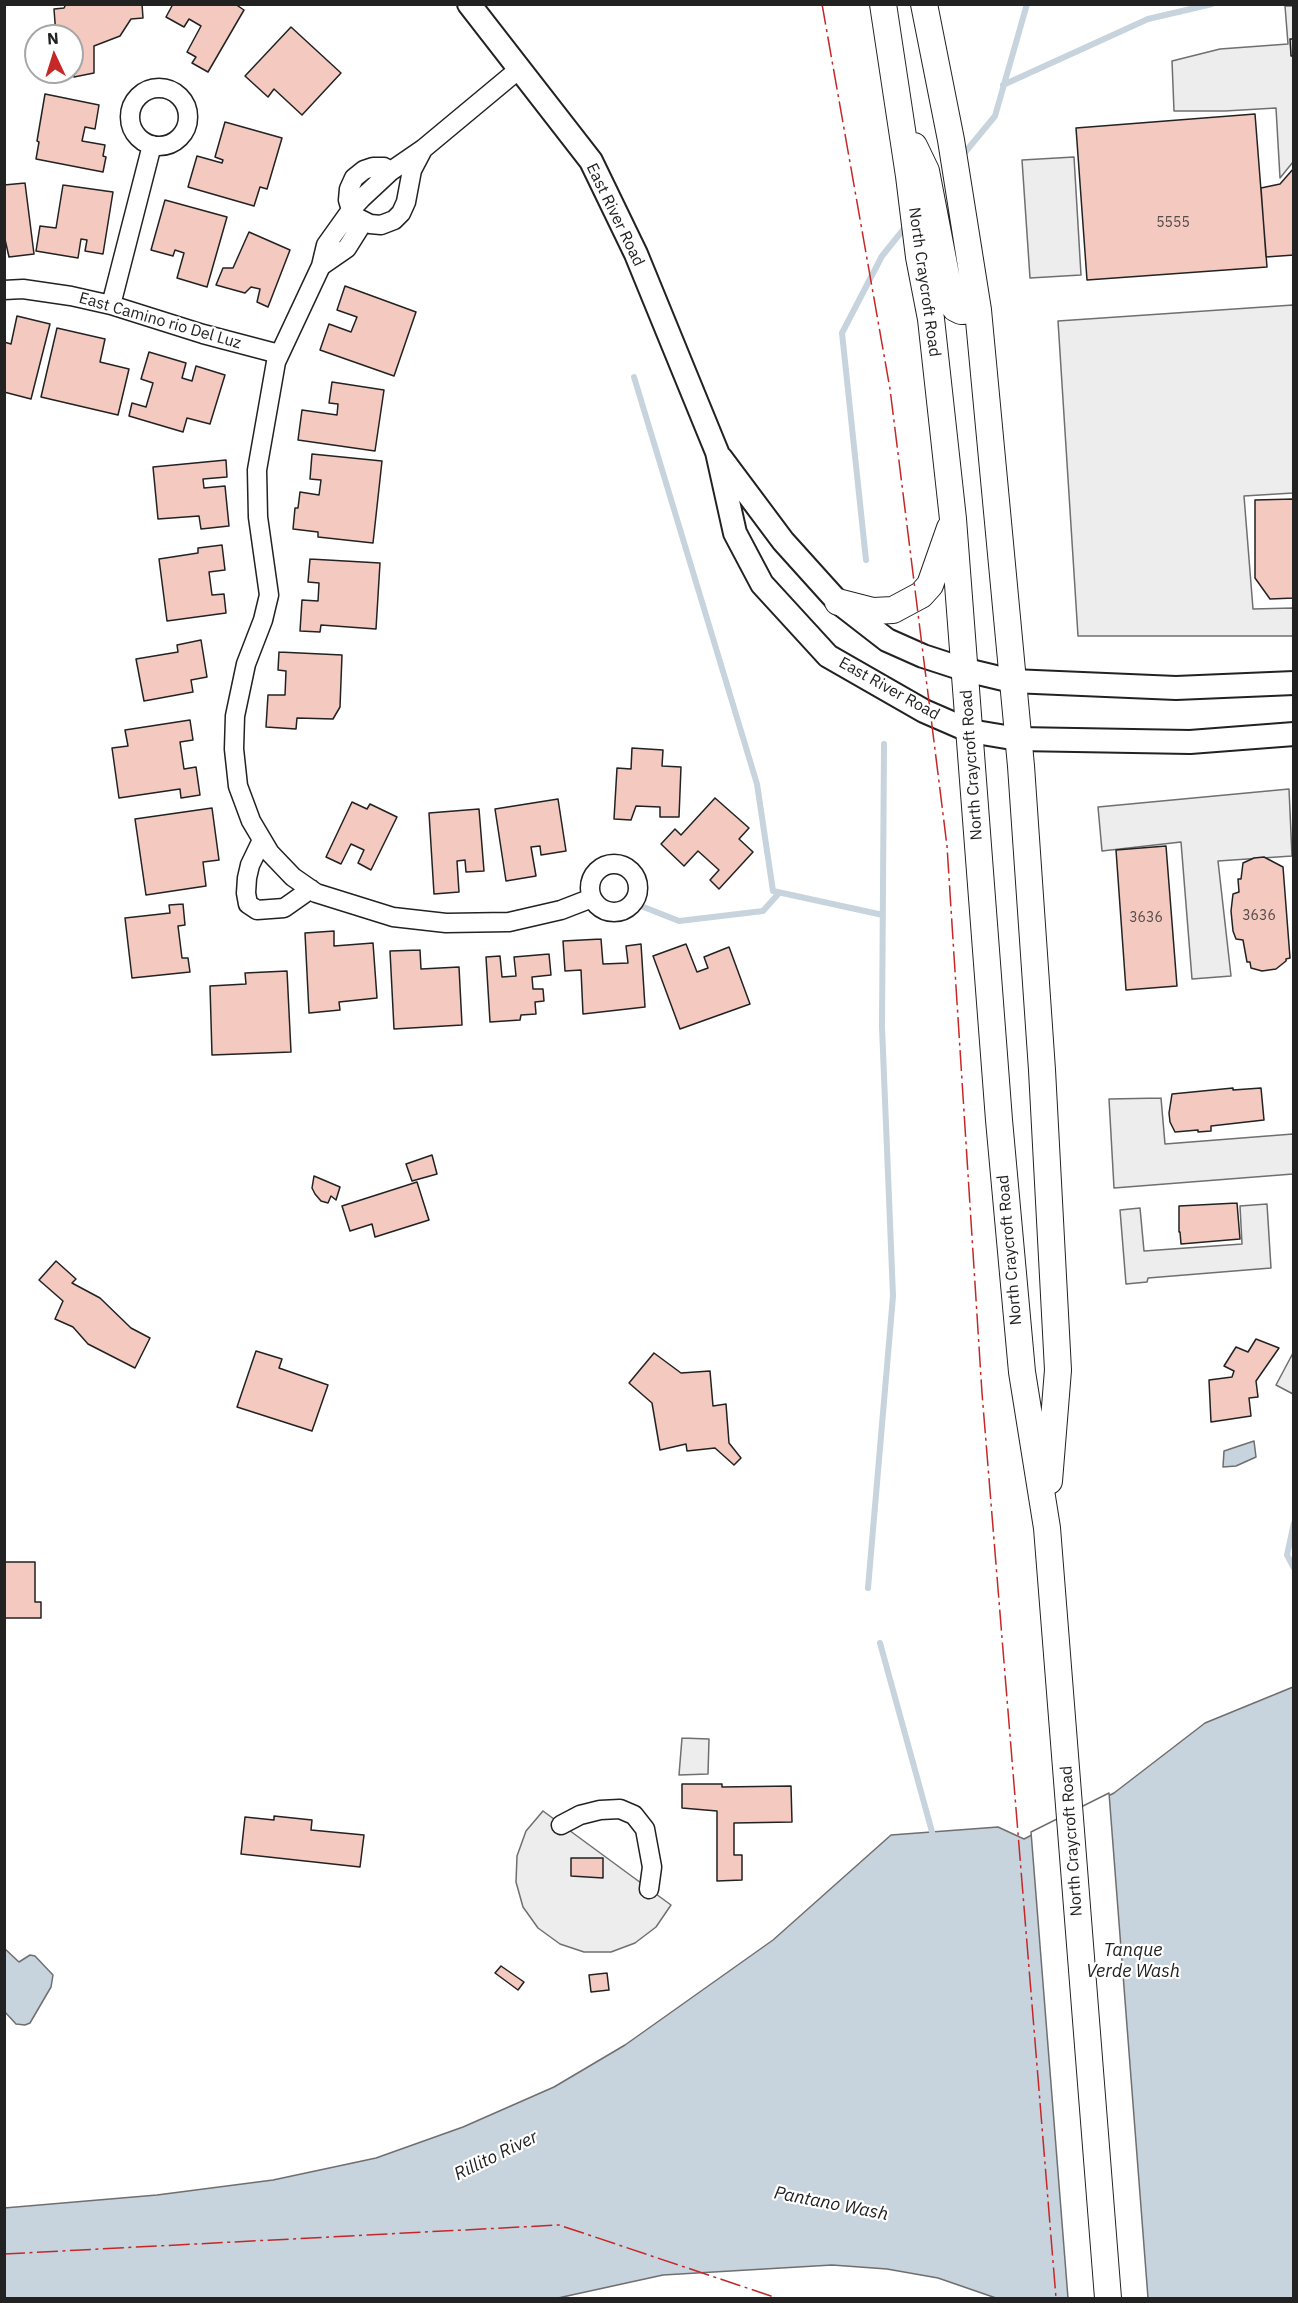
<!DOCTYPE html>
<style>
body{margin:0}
#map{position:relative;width:1298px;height:2303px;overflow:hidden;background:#fff;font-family:"IBM Plex Sans",sans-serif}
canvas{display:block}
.frame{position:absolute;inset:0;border:6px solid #222;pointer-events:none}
.north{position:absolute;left:24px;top:24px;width:60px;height:60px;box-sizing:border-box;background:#fff;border:2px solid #a7a7a7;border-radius:50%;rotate:356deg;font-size:16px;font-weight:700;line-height:24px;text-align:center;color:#222}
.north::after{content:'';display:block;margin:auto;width:21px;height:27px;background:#c62828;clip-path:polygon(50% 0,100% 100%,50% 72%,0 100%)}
</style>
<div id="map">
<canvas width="1298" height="2303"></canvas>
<div class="frame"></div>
<div class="north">N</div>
</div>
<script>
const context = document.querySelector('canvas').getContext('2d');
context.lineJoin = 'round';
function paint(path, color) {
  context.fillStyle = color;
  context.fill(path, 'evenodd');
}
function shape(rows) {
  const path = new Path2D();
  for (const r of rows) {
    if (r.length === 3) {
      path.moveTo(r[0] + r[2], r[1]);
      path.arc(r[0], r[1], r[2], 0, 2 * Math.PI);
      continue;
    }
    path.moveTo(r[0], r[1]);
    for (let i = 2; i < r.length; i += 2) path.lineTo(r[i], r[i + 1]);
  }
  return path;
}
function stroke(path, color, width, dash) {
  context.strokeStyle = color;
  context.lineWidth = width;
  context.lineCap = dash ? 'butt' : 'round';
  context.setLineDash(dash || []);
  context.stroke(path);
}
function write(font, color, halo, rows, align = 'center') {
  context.font = font + ' "IBM Plex Sans",sans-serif';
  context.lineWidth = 4.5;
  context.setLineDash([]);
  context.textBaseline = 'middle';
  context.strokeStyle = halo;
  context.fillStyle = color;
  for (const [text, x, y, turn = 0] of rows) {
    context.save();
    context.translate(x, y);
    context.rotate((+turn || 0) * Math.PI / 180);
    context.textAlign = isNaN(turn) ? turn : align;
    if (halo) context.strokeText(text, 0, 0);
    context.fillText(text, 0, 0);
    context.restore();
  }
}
const parking = shape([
 [1285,6,1293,6,1293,162,1280,178,1276,108,1225,111,1174,111,1172,61,1220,49,1288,44,1285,6],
 [1074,157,1081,275,1030,278,1022,160,1074,157],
 [1293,305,1293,493,1244,496,1253,609,1293,608,1293,636,1078,636,1058,321,1293,305],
 [1289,789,1292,856,1218,861,1231,976,1192,979,1181,842,1102,851,1098,807,1289,789],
 [1161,1098,1165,1144,1293,1134,1293,1174,1114,1188,1109,1099,1161,1098],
 [1267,1204,1271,1268,1148,1278,1147,1282,1126,1284,1120,1210,1140,1208,1144,1251,1242,1244,1240,1206,1267,1204],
 [1293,1353,1294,1394,1293,1394,1276,1385,1293,1353],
 [682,1738,709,1739,708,1774,679,1775,682,1738],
 [543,1811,671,1905,656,1927,635,1943,611,1952,584,1952,560,1944,538,1928,523,1907,516,1882,517,1856,526,1831,543,1811]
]);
paint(parking, '#ededed');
stroke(parking, '#6f6f6f', 1.5);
const water = shape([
 [1254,1441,1256,1457,1236,1466,1223,1467,1224,1451,1254,1441],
 [1293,1687,1293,2298,996,2298,938,2278,887,2269,832,2265,663,2275,558,2298,5,2298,4,2208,157,2195,273,2180,376,2158,463,2127,554,2087,625,2045,773,1940,891,1835,998,1827,1024,1839,1114,1793,1205,1723,1293,1687],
 [4,1948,19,1962,30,1955,35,1956,53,1975,51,1987,30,2023,25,2025,16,2024,5,2012,4,1948]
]);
paint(water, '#c7d3dd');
stroke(water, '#6f6f6f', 1.5);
const pier = shape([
 [1109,1793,1148,2298,1068,2298,1031,1832,1109,1793]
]);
paint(pier, '#fff');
stroke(pier, '#6f6f6f', 1.5);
stroke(shape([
 [1003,85,1148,19,1212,4],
 [962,156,995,116,1027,4],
 [634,377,757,784,773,891,883,915],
 [866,560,842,333,882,256,907,225],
 [641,906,679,921,763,911,779,893],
 [1294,1523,1287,1555,1294,1568],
 [868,1588,893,1296,882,1027,884,744],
 [880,1643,934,1839]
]), '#c7d3dd', 6);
const building = shape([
 [66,4,142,4,143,18,131,19,120,36,94,46,94,73,74,77,72,36,56,36,54,9,64,8,66,4],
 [173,4,235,4,244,10,208,72,192,63,196,57,187,52,201,26,189,19,184,27,166,17,173,4],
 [291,27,341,73,302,115,274,89,268,97,245,76,291,27],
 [1290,39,1294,39,1294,56,1291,56,1290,39],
 [45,94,99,105,95,129,85,127,82,141,105,145,103,156,106,157,103,172,36,159,39,142,37,141,45,94],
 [1255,114,1267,267,1087,280,1076,128,1255,114],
 [225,122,282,138,267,189,260,187,254,206,188,187,197,156,222,163,223,160,215,157,225,122],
 [1294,168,1294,255,1266,257,1261,188,1280,184,1294,168],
 [25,183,34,254,9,257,4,235,4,185,25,183],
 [63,185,113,192,103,254,85,251,87,240,81,239,78,258,36,251,40,226,56,228,63,185],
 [165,200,227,217,207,287,177,278,184,253,175,250,173,256,151,250,165,200],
 [249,232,290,250,268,307,257,302,260,289,251,287,245,293,216,285,223,268,233,268,249,232],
 [345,286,416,312,394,376,320,350,329,324,351,332,357,317,337,310,345,286],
 [17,316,50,324,31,399,4,392,4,342,11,344,17,316],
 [57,328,105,339,100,362,129,369,118,415,41,397,57,328],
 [149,352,186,363,182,378,192,381,196,366,225,375,210,424,187,418,183,432,129,416,132,403,146,407,153,383,141,379,149,352],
 [332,382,384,390,375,451,298,440,302,410,337,415,338,404,329,403,332,382],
 [312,454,382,461,373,543,318,537,318,532,293,529,295,508,298,508,300,492,319,495,321,480,310,479,312,454],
 [226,460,227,477,203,479,204,488,225,486,229,526,201,529,199,516,158,519,153,467,226,460],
 [1294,499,1294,598,1270,599,1255,578,1255,500,1294,499],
 [222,545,225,570,209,572,212,595,224,594,226,613,167,621,159,559,198,553,198,548,222,545],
 [310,559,380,563,376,629,321,625,320,632,300,631,302,600,318,601,319,583,308,582,310,559],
 [201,640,207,677,191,680,193,692,144,701,136,659,178,652,177,645,201,640],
 [279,652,342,655,340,707,333,719,297,718,296,729,266,727,268,695,285,695,286,671,278,670,279,652],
 [190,720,193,740,180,742,184,769,196,767,200,795,181,798,180,789,119,798,112,748,128,746,125,730,190,720],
 [632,748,663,750,662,766,681,767,679,817,660,817,660,807,636,806,631,820,614,819,617,768,631,769,632,748],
 [715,798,749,828,739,839,753,852,719,889,710,880,719,870,698,851,684,866,661,844,675,829,681,835,715,798],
 [558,799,566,851,541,855,540,846,531,847,536,876,506,881,495,809,558,799],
 [352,802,367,809,370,804,397,817,371,870,358,863,364,850,351,844,341,864,326,857,352,802],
 [212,808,219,860,203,862,206,886,146,895,135,819,212,808],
 [479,809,484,871,466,872,465,860,457,861,459,892,434,894,429,813,479,809],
 [1166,846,1177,986,1126,990,1116,850,1166,846],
 [1264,857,1283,867,1290,958,1286,959,1286,961,1276,969,1262,971,1251,968,1250,962,1247,962,1243,940,1236,939,1233,931,1231,911,1233,894,1239,892,1238,879,1241,879,1243,863,1254,858,1264,857],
 [183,904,185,925,178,926,182,958,188,958,190,972,132,978,125,918,170,913,169,905,183,904],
 [334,931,334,946,373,943,377,998,339,1002,340,1010,309,1013,305,933,334,931],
 [601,939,603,964,628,963,626,946,641,944,645,1007,583,1014,581,970,565,971,563,941,601,939],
 [686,944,697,972,708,968,704,957,729,947,750,1004,680,1029,653,956,686,944],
 [420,950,421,969,459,967,462,1025,394,1029,390,951,420,950],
 [549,954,551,975,532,977,533,989,543,989,544,1001,535,1002,536,1014,521,1015,520,1020,490,1022,486,957,500,956,502,977,516,976,514,957,549,954],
 [287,971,291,1052,212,1055,210,986,246,984,245,973,287,971],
 [1233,1088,1233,1090,1261,1088,1264,1120,1211,1126,1211,1131,1198,1132,1198,1130,1175,1132,1170,1122,1169,1113,1172,1094,1233,1088],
 [432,1155,437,1174,412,1181,406,1164,432,1155],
 [314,1176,340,1187,336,1200,331,1196,328,1203,321,1201,315,1194,312,1188,314,1176],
 [417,1182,429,1220,375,1237,372,1224,350,1231,342,1206,417,1182],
 [1237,1203,1240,1239,1181,1244,1180,1232,1179,1232,1179,1206,1237,1203],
 [56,1261,76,1279,72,1283,100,1298,131,1328,150,1338,135,1368,88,1344,73,1327,55,1319,63,1301,39,1280,56,1261],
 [1256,1339,1279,1348,1256,1381,1258,1397,1249,1398,1251,1416,1211,1422,1209,1380,1232,1377,1234,1371,1224,1366,1236,1347,1248,1352,1256,1339],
 [256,1351,282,1359,279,1368,328,1385,312,1431,237,1407,256,1351],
 [654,1353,681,1373,710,1371,713,1406,726,1404,729,1443,741,1458,734,1465,715,1448,687,1451,686,1444,660,1450,652,1403,629,1383,654,1353],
 [4,1562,35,1562,35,1602,41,1602,41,1618,4,1618,4,1562],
 [682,1784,722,1784,722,1787,791,1786,792,1822,734,1823,734,1855,742,1855,742,1880,717,1881,717,1811,682,1808,682,1784],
 [274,1816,312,1820,311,1830,364,1835,360,1867,241,1854,245,1817,274,1820,274,1816],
 [571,1858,603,1858,603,1878,571,1876,571,1858],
 [501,1966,524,1982,518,1990,495,1973,501,1966],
 [607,1973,609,1990,591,1992,589,1975,607,1973]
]);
paint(building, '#f3c9c0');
stroke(building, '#222', 1.5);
const minor = shape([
 [159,117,29],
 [391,171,384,167,373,167,364,170,354,178,349,189,348,200,351,210,356,217,370,224,381,225,394,220,401,213,406,202,412,170,422,151],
 [364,221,347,248,321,266,326,245,351,210,362,198,391,171,423,149,518,70],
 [321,266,276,362,257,470,258,517,269,595,263,620,246,664,235,716,234,749,238,786,251,821,270,853,293,877,316,893,393,917,446,923,509,922,561,910,592,898],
 [4,290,23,289,71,296,111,305,203,334,279,354],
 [111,305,152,145],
 [262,840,250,865,247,878,246,893,248,904,257,910,284,908,311,889],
 [614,888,24],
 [561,1825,580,1815,600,1810,620,1809,634,1815,645,1829,652,1867,649,1889]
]);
const tertiary = shape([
 [469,4,591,161,636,254,717,452,735,533,762,584,828,656,924,711,970,731,1018,739,1190,742,1294,734],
 [721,458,783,541,838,602,887,640,923,656,966,670,1012,681,1176,688,1294,683]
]);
const secondary = shape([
 [883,4,909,176,919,257,931,319,953,519,999,1120,1022,1372,1047,1528,1108,2298],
 [924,4,951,140,978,310,1021,766,1042,1070,1058,1370,1049,1481],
 [914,146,926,171,951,301,955,308,961,311,978,310],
 [838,602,873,611,893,610,921,595,930,585,950,528]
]);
stroke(minor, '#222', 21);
stroke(tertiary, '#222', 26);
stroke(secondary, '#222', 28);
stroke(minor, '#fff', 18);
stroke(tertiary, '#fff', 22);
stroke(secondary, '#fff', 26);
stroke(shape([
 [822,4,890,389,947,846,982,1393,1056,2298],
 [4,2254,559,2225,777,2298]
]), '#c62828', 1.5, [21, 4.5, 3, 4.5]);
write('14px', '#564c4a', null, [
 ["5555",1173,223],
 ["3636",1259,916],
 ["3636",1146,918]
]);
write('16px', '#222', '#fff', [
 ["East River Road",615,215,64],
 ["North Craycroft Road",924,282,82],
 ["East Camino rio Del Luz",160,321,16],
 ["East River Road",889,689,29],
 ["North Craycroft Road",972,765,-94],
 ["North Craycroft Road",1010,1250,-95],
 ["North Craycroft Road",1072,1841,-94]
]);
write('italic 18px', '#222', '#fff', [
 ["Tanque",1133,1951],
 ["Verde Wash",1133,1972],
 ["Rillito River",496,2156,-26],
 ["Pantano Wash",831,2204,11]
]);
</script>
